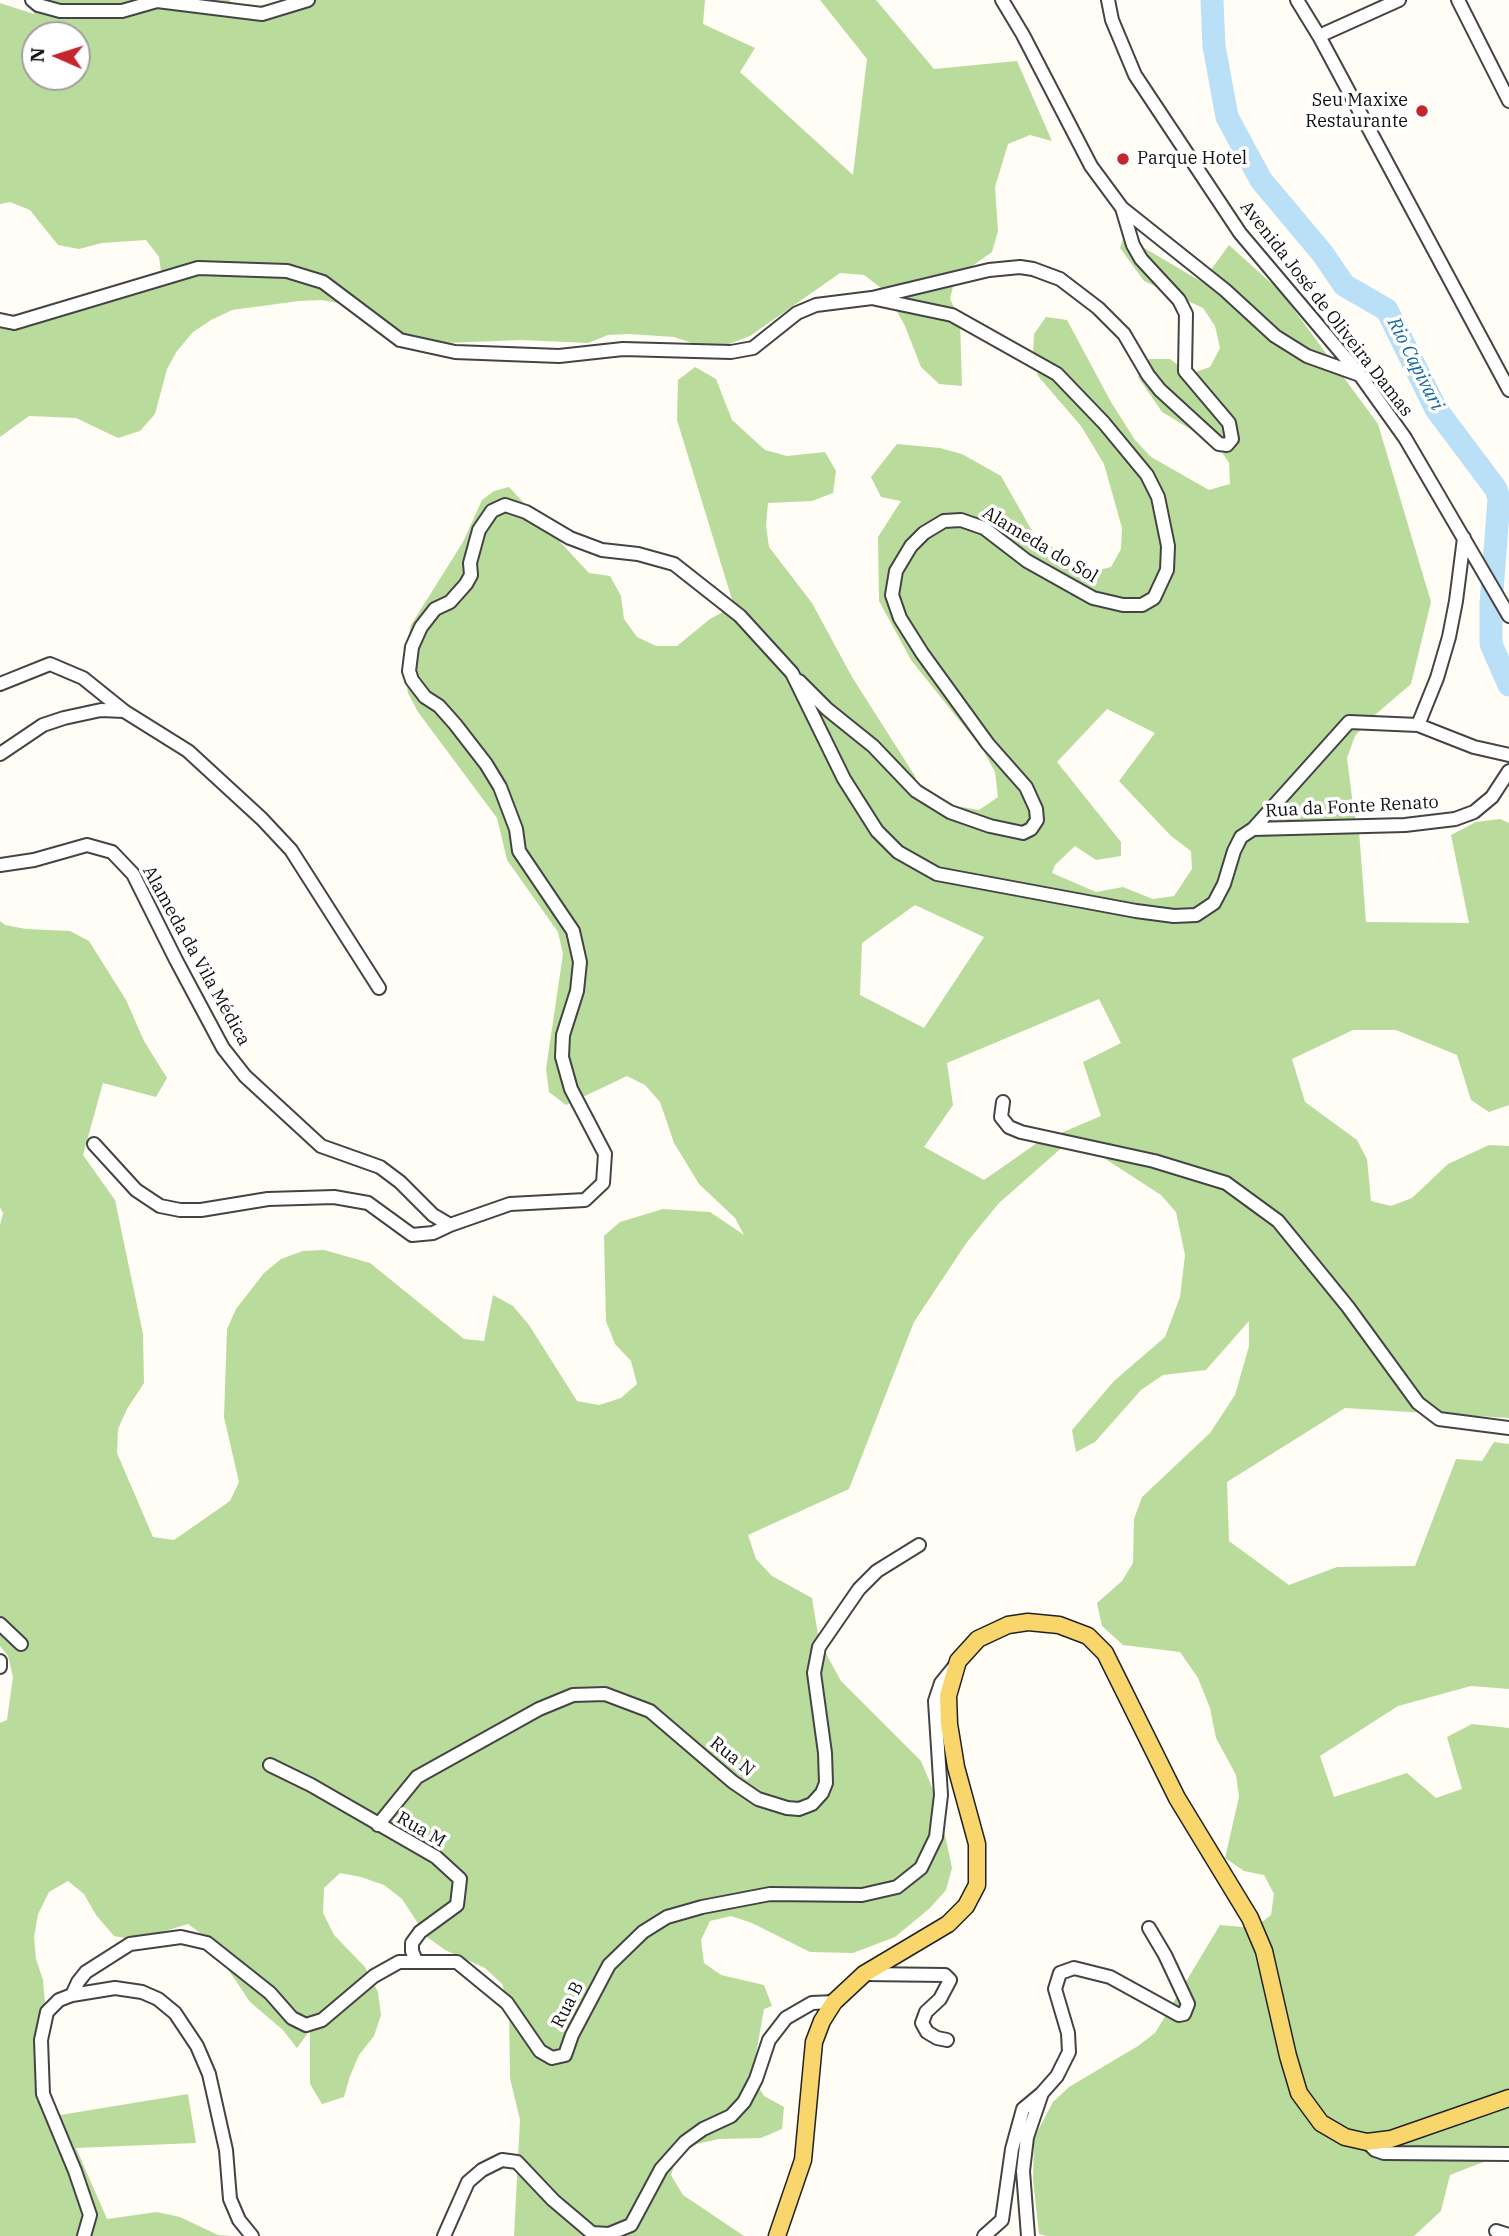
<!DOCTYPE html>
<meta charset="utf-8">
<style>
body{margin:0}
#map{position:relative;width:1509px;height:2236px;overflow:hidden;background:#fffdf5;font-family:"IBM Plex Serif",serif}
canvas{display:block}
.north{position:absolute;left:21px;top:21px;width:70px;height:70px;box-sizing:border-box;background:#fff;border:2px solid #a0a0a0;border-radius:50%;rotate:273deg;font-size:19px;font-weight:700;line-height:28px;text-align:center;color:#111}
.north::after{content:'';display:block;margin:auto;width:24px;height:32px;background:#c4262e;clip-path:polygon(50% 0,100% 100%,50% 72%,0 100%)}
</style>
<div id="map">
<canvas width="1509" height="2236"></canvas>
<div class="north">N</div>
</div>
<script>
const context = document.querySelector('canvas').getContext('2d');
context.lineJoin = 'round';
function paint(path, color) {
  context.fillStyle = color;
  context.fill(path, 'evenodd');
}
function shape(rows) {
  const path = new Path2D();
  for (const r of rows) {
    path.moveTo(r[0], r[1]);
    for (let i = 2; i < r.length; i += 2) path.lineTo(r[i], r[i + 1]);
  }
  return path;
}
function stroke(path, color, width, dash) {
  context.strokeStyle = color;
  context.lineWidth = width;
  context.lineCap = dash ? 'butt' : 'round';
  context.setLineDash(dash || []);
  context.stroke(path);
}
function write(font, color, halo, rows, align = 'center') {
  context.font = font + ' "IBM Plex Serif",serif';
  context.lineWidth = 7;
  context.setLineDash([]);
  context.textBaseline = 'middle';
  context.strokeStyle = halo;
  context.fillStyle = color;
  for (const [text, x, y, turn = 0] of rows) {
    context.save();
    context.translate(x, y);
    context.rotate((+turn || 0) * Math.PI / 180);
    context.textAlign = isNaN(turn) ? turn : align;
    if (halo) context.strokeText(text, 0, 0);
    context.fillText(text, 0, 0);
    context.restore();
  }
}
paint(shape([
 [32,0,229,0,233,5,256,9,292,0,705,0,703,24,755,48,740,72,853,175,867,59,820,0,876,0,934,69,1017,61,1052,141,1030,135,1008,144,995,187,998,231,992,252,955,278,950,299,960,319,962,386,939,384,921,367,905,326,894,306,881,288,864,275,840,273,750,336,729,344,695,344,674,337,629,334,608,335,588,343,521,340,395,345,343,304,322,300,299,301,232,310,211,320,193,332,177,351,167,369,155,414,140,431,118,438,76,418,29,416,0,437,0,323,161,272,159,257,146,240,102,243,79,249,58,245,30,210,10,202,0,204,0,3,34,14],
 [35,35,77,35,77,77,35,77],
 [1124,236,1202,282,1229,245,1281,292,1378,424,1431,602,1411,684,1370,719,1355,736,1347,758,1354,813,1359,831,1366,922,1469,923,1451,835,1476,822,1500,819,1509,823,1509,1105,1489,1112,1471,1100,1457,1055,1396,1030,1353,1030,1292,1059,1305,1102,1357,1140,1367,1159,1371,1201,1391,1206,1412,1198,1448,1164,1489,1145,1509,1146,1509,1418,1345,1408,1227,1482,1229,1541,1289,1585,1337,1567,1415,1566,1456,1459,1482,1461,1494,1442,1509,1444,1509,1689,1471,1686,1398,1706,1320,1756,1334,1797,1407,1773,1436,1798,1462,1789,1447,1737,1472,1724,1509,1728,1509,2152,1450,2175,1441,2211,1414,2236,1047,2236,1039,2234,1033,2180,1034,2138,1053,2102,1069,2087,1138,2046,1155,2033,1220,1925,1254,1928,1271,1915,1274,1894,1264,1875,1244,1871,1225,1858,1239,1797,1236,1775,1216,1738,1210,1708,1198,1678,1180,1652,1123,1645,1102,1626,1097,1603,1122,1581,1133,1563,1134,1519,1142,1497,1210,1433,1235,1395,1249,1346,1249,1321,1206,1370,1163,1375,1141,1390,1095,1442,1076,1452,1072,1430,1114,1381,1165,1337,1180,1297,1185,1255,1176,1212,1161,1195,1087,1147,1066,1144,999,1203,967,1242,914,1322,849,1489,748,1535,756,1559,772,1576,812,1598,819,1641,841,1681,921,1761,938,1802,952,1868,946,1890,930,1908,895,1937,853,1953,810,1952,752,1923,731,1916,710,1921,701,1940,704,1963,721,1975,764,1985,772,2006,764,2009,752,2077,764,2096,784,2107,782,2129,761,2138,719,2139,697,2144,678,2154,671,2175,683,2195,744,2236,514,2236,520,2120,510,2078,509,2006,502,1984,485,1968,445,1950,427,1937,402,1899,384,1885,361,1877,340,1873,324,1888,323,1913,334,1935,365,1967,378,1992,381,2015,374,2036,359,2055,350,2076,344,2097,322,2104,310,2084,310,2030,297,2048,283,2030,250,2002,207,1938,188,1924,135,1940,114,1936,96,1915,84,1894,68,1881,49,1892,38,1914,34,1937,36,1959,43,1980,45,2003,48,2010,48,2117,188,2094,196,2143,76,2148,107,2219,157,2212,180,2217,218,2235,232,2236,0,2236,0,1723,7,1720,13,1677,8,1656,0,1646,0,1225,3,1213,0,1207,0,921,5,925,26,929,70,931,89,941,126,1000,144,1041,167,1078,156,1097,103,1083,83,1155,115,1200,143,1334,144,1383,127,1409,118,1429,117,1453,153,1537,174,1540,230,1501,239,1482,224,1417,227,1329,236,1309,264,1273,281,1259,303,1251,324,1250,370,1263,464,1339,484,1341,493,1295,513,1306,529,1325,577,1401,599,1405,621,1398,637,1384,631,1361,615,1344,606,1321,604,1236,620,1222,663,1209,710,1212,744,1235,735,1218,699,1184,674,1143,660,1102,645,1085,627,1076,566,1105,549,1092,546,1069,563,954,558,932,507,860,497,818,418,712,408,693,404,671,406,646,411,625,463,542,482,500,494,491,509,487,589,573,610,576,621,596,624,619,637,637,656,646,677,646,710,619,734,606,677,420,678,380,695,367,716,379,732,420,765,450,787,456,825,452,836,471,833,493,812,501,768,503,766,526,769,547,812,603,852,677,915,776,918,787,956,806,979,810,998,797,995,772,983,750,911,660,879,601,878,537,901,501,881,497,871,477,897,444,940,448,962,454,1001,476,1035,536,1091,572,1111,567,1121,549,1122,528,1104,464,1081,426,1038,376,1033,355,1034,334,1046,317,1067,320,1111,402,1135,440,1151,457,1209,490,1230,484,1229,463,1217,445,1162,412,1138,377,1149,359,1170,359,1190,374,1210,367,1220,348,1215,326,1203,308,1144,281,1120,248],
 [1107,709,1155,733,1119,781,1171,836,1191,851,1192,869,1174,896,1153,899,1123,887,1096,892,1052,873,1055,865,1075,846,1096,860,1121,856,1121,842,1057,762],
 [915,905,984,937,924,1028,860,995,862,943],
 [1099,999,1121,1043,1083,1062,1101,1116,1037,1143,984,1180,924,1147,953,1105,947,1063]
]), '#b9dc9c');
stroke(shape([
 [1212,0,1214,46,1227,117,1261,180,1323,254,1344,285,1387,310,1436,409,1496,489,1499,499,1491,604,1491,644,1509,685]
]), '#b9e0f7', 23);
const minor = shape([
 [32,0,38,5,60,11,122,11,157,1,262,14,308,0],
 [1108,0,1112,20,1135,75,1240,233,1360,375,1405,438,1509,616],
 [1297,0,1319,36,1509,390],
 [1458,0,1509,101],
 [1319,36,1399,0],
 [1122,208,1225,290,1275,336,1307,356,1360,375],
 [0,320,14,323,198,268,287,271,323,282,400,340,455,352,559,356,623,349,731,352,753,348,797,313,816,305,872,298,989,270,1020,267,1033,269,1060,279,1098,308,1124,334,1148,375,1160,390,1219,444,1227,445,1232,439,1229,423,1185,371,1186,314,1179,300,1141,259,1133,245,1122,208,1091,166,1023,35,1002,0],
 [799,681,827,709,873,746,916,791,950,812,990,826,1023,833,1031,829,1037,820,1036,809,1026,787,988,744,922,653,900,618,892,595,896,571,911,546,924,533,944,521,961,520,984,528,1027,561,1093,598,1123,605,1142,605,1154,598,1167,570,1168,546,1158,497,1147,475,1104,423,1057,374,952,315,876,299],
 [0,684,50,664,83,678,124,711],
 [1418,725,1437,678,1449,637,1456,601,1464,538],
 [0,754,43,725,64,718,101,710,124,711,188,751,262,819,291,850,379,988],
 [1253,829,1349,722,1418,725,1474,747,1509,755],
 [0,865,34,860,87,845,112,852,133,874,176,960,223,1048,245,1076,321,1146,380,1167,400,1182,433,1215,450,1225,510,1204,585,1200,603,1183,605,1154,571,1089,562,1057,563,1035,577,991,580,962,573,931,519,851,516,829,500,787,486,764,455,724,439,706,425,697,412,680,409,671,412,647,421,627,435,609,450,602,466,584,471,575,470,563,479,530,492,511,505,505,526,512,570,538,602,550,638,554,674,564,740,616,792,673,844,779,877,831,898,852,937,874,1136,911,1174,916,1196,915,1214,903,1224,884,1234,851,1241,837,1253,829,1405,825,1455,819,1474,812,1492,797,1509,771],
 [1003,1102,1001,1117,1009,1127,1021,1132,1154,1161,1226,1183,1278,1221,1348,1307,1418,1403,1439,1419,1509,1428],
 [94,1144,136,1190,160,1206,180,1210,201,1210,268,1199,334,1197,368,1203,412,1235,433,1233,450,1225],
 [0,1624,21,1644],
 [0,1661,0,1667],
 [270,1765,311,1785,436,1857,460,1879,457,1905,420,1932,412,1943,412,1951,416,1961],
 [378,1825,417,1777,539,1709,573,1695,605,1694,650,1711,733,1782,758,1799,787,1808,799,1809,812,1804,822,1793,826,1783,825,1753,814,1673,819,1647,859,1589,877,1571,919,1545],
 [864,1974,945,1975,950,1980,940,1999,926,2012,922,2023,927,2032,937,2038,947,2040],
 [72,1995,78,1982,86,1972,130,1944,181,1937,207,1943,270,1993,292,2018,306,2025,322,2020,374,1976,399,1962,457,1962,507,2003,540,2051,552,2058,565,2055,572,2035,609,1965,643,1932,667,1917,702,1907,770,1894,862,1895,897,1887,921,1868,936,1837,941,1795,935,1701,941,1683,954,1667],
 [1367,2142,1375,2150,1384,2153,1509,2154],
 [1496,2231,1509,2235],
 [84,2236,90,2215,75,2171,43,2094,41,2040,47,2012,59,2000,72,1995,115,1988,142,1992,158,1999,175,2013,197,2046,209,2074,226,2150,230,2199,239,2220,252,2236],
 [444,2236,468,2182,482,2170,502,2160,517,2162,553,2200,592,2233,609,2234,631,2225,661,2169,685,2142,703,2129,731,2116,744,2102,756,2079,769,2040,786,2018,812,2003,834,2002],
 [984,2236,1002,2220,1012,2149,1023,2109,1041,2094],
 [1028,2236,1023,2171,1027,2137,1042,2093,1057,2076,1069,2052,1068,2033,1055,1989,1060,1973,1074,1968,1110,1977,1179,2015,1184,2014,1188,2004,1165,1955,1149,1928]
]);
const major = shape([
 [777,2236,803,2160,814,2042,822,2021,834,2002,864,1974,948,1924,966,1906,977,1885,977,1844,956,1767,949,1724,948,1696,958,1661,978,1639,1008,1625,1028,1622,1059,1625,1088,1636,1105,1653,1177,1798,1250,1918,1264,1951,1288,2056,1299,2093,1321,2123,1345,2137,1367,2142,1391,2139,1509,2098]
]);
stroke(minor, '#444', 16);
stroke(major, '#222', 19);
stroke(minor, '#fff', 12);
stroke(major, '#f9d66b', 16);
for (const [x, y, r, color] of [
 [1422,111,7,"#c4262e"],
 [1123,159,7,"#c4262e"]
]) {
  const dot = new Path2D();
  dot.arc(x, y, r, 0, 2 * Math.PI);
  context.fillStyle = color;
  context.fill(dot);
  stroke(dot, '#fff', 2.5);
}
write('18px', '#111', '#fff', [
 ["Seu Maxixe",1408,101],
 ["Restaurante",1408,122],
 ["Parque Hotel",1137,159,"left"]
], 'right');
write('18px', '#111', '#fff', [
 ["Avenida José de Oliveira Damas",1326,309,52],
 ["Alameda do Sol",1040,545,31],
 ["Rua da Fonte Renato",1352,807,-3],
 ["Alameda da Vila Médica",196,956,61],
 ["Rua N",732,1757,39],
 ["Rua M",421,1830,30],
 ["Rua B",568,2005,-63]
]);
write('italic 19px', '#1768a6', '#fff', [
 ["Rio Capivari",1415,364,63]
]);
</script>
